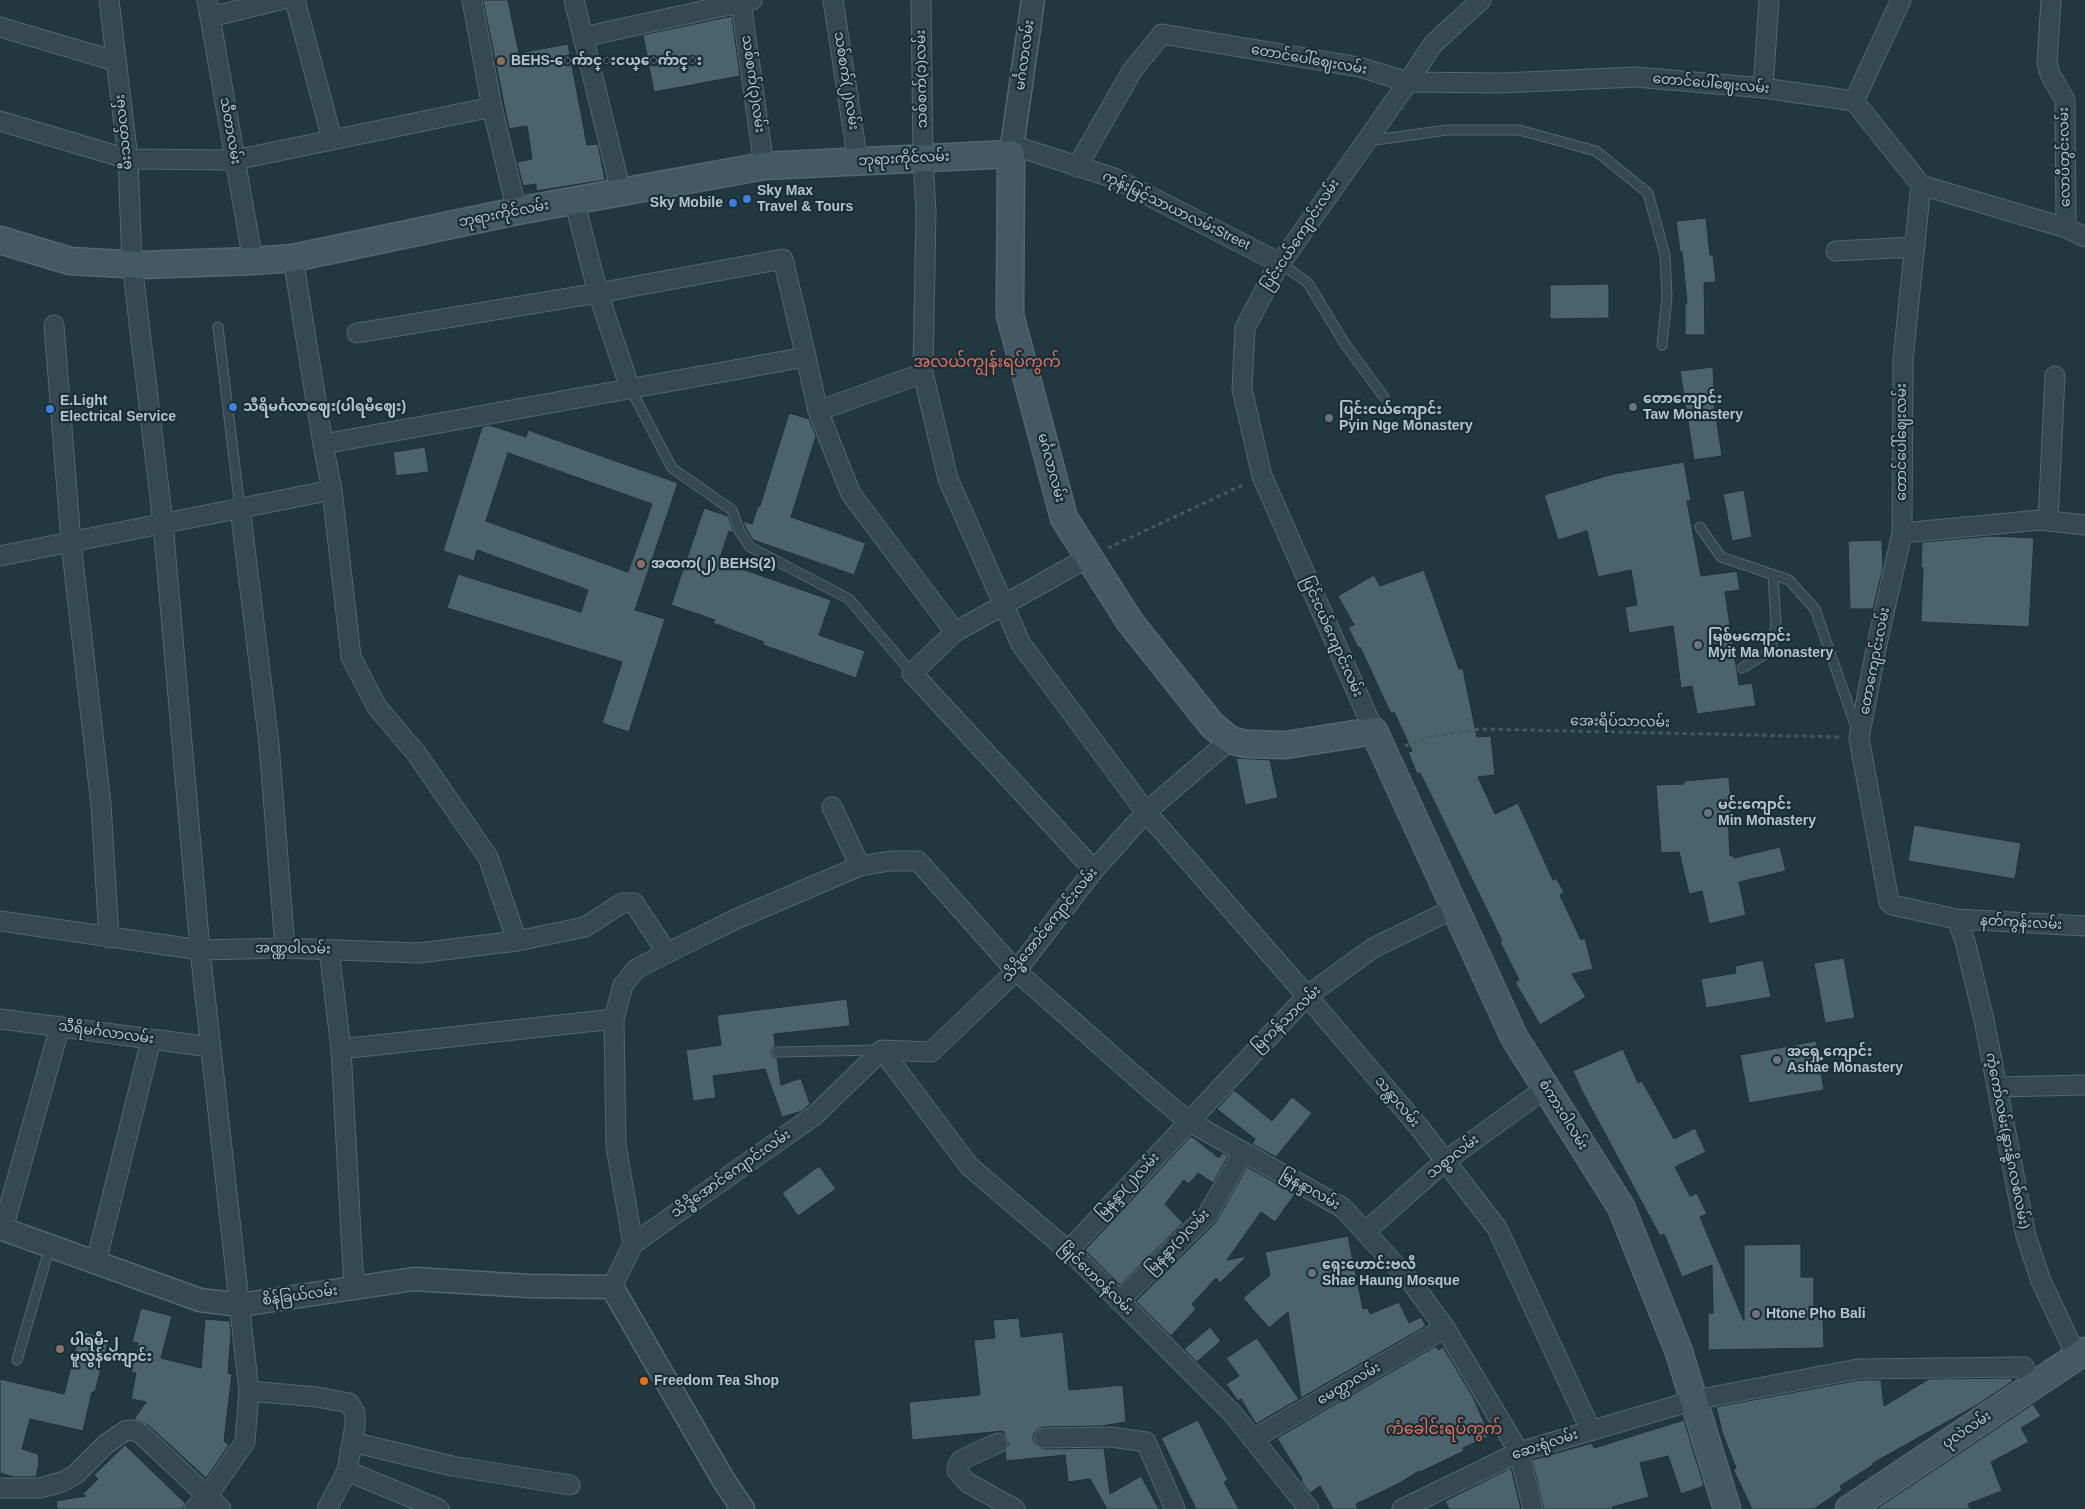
<!DOCTYPE html>
<meta charset="utf-8">
<style>
body{margin:0}
canvas{display:block;background:#223840}
</style>
<canvas width="2085" height="1509"></canvas>
<script>
const context = document.querySelector('canvas').getContext('2d');
context.lineJoin = 'round';
function paint(path, color) {
  context.fillStyle = color;
  context.fill(path, 'evenodd');
}
function shape(rows) {
  const path = new Path2D();
  for (const r of rows) {
    path.moveTo(r[0], r[1]);
    for (let i = 2; i < r.length; i += 2) path.lineTo(r[i], r[i + 1]);
  }
  return path;
}
function stroke(path, color, width, dash) {
  context.strokeStyle = color;
  context.lineWidth = width;
  context.lineCap = dash ? 'butt' : 'round';
  context.setLineDash(dash || []);
  context.stroke(path);
}
function write(font, color, halo, rows, align = 'center') {
  context.font = font + ' Helvetica,"Noto Sans Myanmar",sans-serif';
  context.lineWidth = 4.5;
  context.setLineDash([]);
  context.textBaseline = 'middle';
  context.strokeStyle = halo;
  context.fillStyle = color;
  for (const [text, x, y, turn = 0] of rows) {
    context.save();
    context.translate(x, y);
    context.rotate((+turn || 0) * Math.PI / 180);
    context.textAlign = isNaN(turn) ? turn : align;
    if (halo) context.strokeText(text, 0, 0);
    context.fillText(text, 0, 0);
    context.restore();
  }
}
const building = shape([
 [483,0,508,0,519,53,568,44,587,145,598,144,605,180,536,191,536,184,523,186,517,162,532,159,527,126,509,129,483,0],
 [732,16,740,76,654,92,643,35,732,16],
 [1706,218,1710,255,1713,255,1716,282,1704,283,1705,335,1685,335,1685,303,1687,303,1682,252,1680,252,1676,221,1706,218],
 [1609,284,1609,318,1550,319,1550,285,1609,284],
 [1713,367,1714,390,1712,390,1722,456,1694,460,1680,371,1713,367],
 [789,413,809,419,816,436,791,517,866,543,854,575,753,540,746,529,743,521,752,524,758,506,760,506,789,413],
 [489,425,526,437,528,430,678,483,635,610,665,619,629,732,602,723,622,662,447,608,458,574,581,612,588,590,477,550,474,561,443,551,482,427,489,425],
 [508,453,652,504,628,572,486,521,508,453],
 [425,447,429,472,396,476,393,452,425,447],
 [1684,462,1691,501,1687,501,1701,576,1737,571,1740,590,1725,592,1739,685,1752,683,1756,706,1697,714,1692,686,1681,688,1673,626,1629,633,1625,607,1637,605,1631,570,1598,577,1587,531,1558,540,1544,495,1613,474,1684,462],
 [1744,490,1752,537,1732,541,1723,494,1744,490],
 [704,508,728,516,734,533,729,531,719,561,831,600,819,635,865,651,856,678,763,645,764,642,713,623,715,620,671,605,704,508],
 [1991,536,2034,538,2029,627,1921,622,1923,568,1921,568,1922,542,1991,536],
 [1882,540,1883,568,1873,609,1850,609,1848,541,1882,540],
 [1424,570,1459,669,1463,669,1477,737,1491,736,1495,775,1478,777,1495,814,1518,803,1553,880,1556,878,1564,892,1560,895,1581,940,1585,938,1593,969,1572,974,1586,997,1540,1025,1515,982,1519,980,1500,942,1502,941,1431,795,1420,773,1417,774,1408,752,1412,751,1394,712,1391,714,1360,647,1358,648,1348,627,1354,625,1338,596,1374,575,1380,586,1424,570],
 [1236,758,1270,760,1278,798,1245,805,1236,758],
 [1729,777,1732,813,1728,814,1730,856,1733,855,1734,858,1780,847,1786,871,1739,882,1746,915,1709,924,1702,891,1689,894,1679,852,1661,853,1656,785,1684,784,1684,781,1729,777],
 [1914,825,2021,843,2015,879,1908,861,1914,825],
 [1844,958,1855,1018,1825,1023,1814,963,1844,958],
 [1763,960,1771,997,1706,1008,1701,979,1736,973,1735,966,1763,960],
 [847,999,850,1026,774,1034,775,1046,772,1049,771,1053,774,1057,777,1058,781,1085,801,1078,810,1104,802,1111,782,1117,765,1069,713,1076,716,1098,693,1101,686,1050,721,1045,717,1015,847,999],
 [1816,1041,1824,1090,1749,1103,1740,1055,1816,1041],
 [1623,1049,1638,1083,1642,1081,1674,1139,1695,1128,1706,1152,1675,1167,1690,1196,1697,1193,1707,1214,1700,1217,1744,1321,1744,1245,1801,1244,1801,1277,1814,1277,1814,1311,1823,1311,1824,1348,1708,1350,1708,1313,1713,1313,1712,1265,1682,1277,1664,1234,1660,1236,1582,1091,1573,1071,1623,1049],
 [1234,1090,1272,1121,1292,1097,1312,1113,1276,1157,1252,1144,1255,1139,1217,1109,1234,1090],
 [1191,1136,1219,1158,1222,1153,1228,1156,1213,1183,1198,1173,1189,1184,1184,1180,1165,1204,1183,1223,1120,1285,1085,1250,1191,1136],
 [819,1166,836,1189,798,1216,782,1193,819,1166],
 [1247,1167,1295,1194,1275,1222,1261,1212,1227,1260,1247,1256,1220,1283,1216,1278,1192,1304,1196,1309,1171,1336,1136,1301,1216,1222,1247,1167],
 [1348,1236,1363,1309,1368,1308,1370,1314,1399,1302,1409,1323,1421,1317,1426,1326,1301,1398,1288,1312,1269,1328,1243,1298,1270,1275,1265,1252,1348,1236],
 [141,1308,172,1316,161,1358,201,1368,205,1319,230,1321,231,1334,228,1373,232,1374,224,1441,229,1445,206,1478,148,1425,134,1419,146,1402,131,1399,136,1373,131,1372,138,1343,132,1342,141,1308],
 [1019,1318,1021,1337,1063,1332,1069,1390,1123,1385,1126,1422,1102,1426,1043,1427,1038,1429,1034,1433,1033,1439,1035,1444,1044,1449,1104,1448,1110,1494,1141,1476,1159,1509,1107,1509,1090,1479,1068,1482,1065,1455,1006,1461,1005,1451,1009,1444,1003,1431,912,1440,909,1402,980,1395,974,1340,995,1338,993,1320,1019,1318],
 [1210,1327,1221,1341,1197,1362,1184,1349,1210,1327],
 [80,1331,109,1338,95,1392,92,1392,83,1431,30,1419,22,1449,38,1454,39,1464,36,1477,14,1477,0,1473,0,1379,64,1394,80,1331],
 [1257,1338,1299,1399,1256,1424,1241,1399,1238,1401,1226,1384,1239,1376,1226,1358,1257,1338],
 [1436,1346,1438,1350,1443,1347,1473,1397,1490,1436,1463,1448,1464,1451,1420,1472,1419,1471,1398,1484,1356,1504,1358,1509,1333,1509,1320,1486,1310,1493,1301,1481,1302,1479,1277,1438,1436,1346],
 [2011,1378,2013,1381,1977,1405,1873,1463,1873,1465,1840,1486,1842,1490,1814,1509,1752,1509,1733,1469,1736,1468,1723,1435,1716,1407,1859,1380,1881,1380,1884,1406,1929,1379,2011,1378],
 [2033,1404,2041,1416,2021,1428,2029,1442,1991,1462,2002,1491,1968,1504,1970,1509,1876,1509,2033,1404],
 [1198,1420,1228,1480,1224,1482,1239,1509,1196,1509,1161,1438,1198,1420],
 [1684,1420,1704,1486,1681,1494,1668,1456,1640,1463,1649,1497,1612,1507,1613,1509,1544,1509,1532,1460,1592,1443,1594,1448,1684,1420],
 [125,1445,185,1503,183,1509,57,1509,56,1501,86,1496,82,1495,98,1479,94,1475,125,1445],
 [1511,1468,1521,1509,1449,1509,1445,1501,1511,1468]
]);
paint(building, '#4a636c');
stroke(building, '#1d3037', 1);
const service = shape([
 [1368,141,1447,130,1519,130,1596,151,1648,193,1665,255,1667,297,1662,345],
 [1280,263,1308,283,1345,344,1384,397],
 [218,327,240,508],
 [630,388,672,468,732,510,740,532,750,547,849,599,912,673],
 [1700,527,1721,557,1789,580,1815,609,1857,730],
 [1742,668,1771,651,1776,624,1773,575],
 [777,1052,879,1050],
 [17,1360,50,1246]
]);
const minor = shape([
 [109,0,128,159,132,264,163,523,200,950,249,1391,245,1442,208,1495,194,1509],
 [207,0,253,261],
 [295,0,332,139],
 [472,0,492,107,517,211],
 [574,0,621,192],
 [833,0,858,162],
 [921,0,923,158,926,212,923,373,948,479,1021,644,1146,812,1307,996,1419,1127,1497,1228,1591,1431],
 [2051,0,2047,63,2050,74,2065,100,2066,228],
 [741,2,764,166],
 [210,17,280,0],
 [0,27,115,61],
 [583,37,752,0],
 [1763,88,1769,0],
 [1854,101,1901,0],
 [0,121,128,159,235,160,492,107],
 [1012,145,1114,178,1280,263],
 [1077,167,1132,71,1162,34,1359,67,1408,82,1502,83,1636,77,1763,88,1854,101,1921,185,1903,359,1902,533],
 [1921,185,2066,228,2085,237],
 [574,200,598,293,630,388],
 [1836,251,1915,247],
 [293,258,323,444,332,490,351,657,377,707,416,753,488,857,517,941],
 [54,325,71,542,101,805,109,938],
 [357,333,598,293,783,259,806,357],
 [818,411,923,373],
 [323,444,806,357,818,411,851,494,955,632],
 [240,508,269,744,285,948],
 [2048,521,2055,376],
 [2085,525,2040,520,1902,533,1877,644,1859,738,1889,902,1892,905,1957,919,2085,926],
 [0,556,332,490],
 [1089,557,955,632,912,673,1094,870],
 [1374,731,1262,476,1242,389,1245,328,1275,271,1408,82,1433,44,1481,0],
 [832,807,860,866],
 [1957,919,1965,941,1984,1020,2026,1236,2041,1281,2077,1357],
 [0,921,200,950,285,948,418,953,517,941,585,927,622,903,634,903,667,953],
 [329,950,341,1049,354,1289],
 [0,1019,211,1047],
 [341,1049,614,1019],
 [882,1050,969,1166,1078,1259,1233,1414,1309,1509],
 [1997,1087,2085,1085],
 [3,1229,60,1026],
 [1365,1232,1445,1161,1546,1088],
 [633,1244,616,1146,614,1019,623,985,636,969,667,953,736,919,860,866,890,861,918,861,1016,971,1152,1091,1188,1121,1343,1208,1412,1283,1445,1328,1519,1452,1533,1509],
 [1068,1251,1307,996,1373,948,1455,908],
 [96,1262,151,1040],
 [612,1287,633,1244,815,1115,882,1050,931,1052,1016,971,1094,870,1146,812,1230,740],
 [1119,1301,1208,1214,1243,1152],
 [249,1391,317,1397,349,1403,355,1413,355,1425,347,1471,327,1509],
 [1044,1438,1112,1437,1146,1442,1175,1509],
 [1253,1439,1445,1328],
 [352,1442,452,1466,570,1485],
 [998,1443,961,1460,958,1465,957,1471,968,1483,1015,1509],
 [347,1471,439,1509],
 [0,1488,40,1488,62,1482,76,1474,106,1444,125,1431,133,1430,140,1433,221,1509],
 [1402,1509,1519,1452,1695,1400,1858,1369,2024,1367,2033,1385]
]);
const tertiary = shape([
 [1011,154,1033,0],
 [0,1228,200,1300,240,1305,414,1279,529,1286,612,1287,724,1481,743,1509]
]);
const secondary = shape([
 [0,240,70,261,141,265,253,261,293,258,517,211,764,166,1011,154,1010,315,1064,518,1130,622,1212,725,1230,740,1246,744,1286,745,1374,731,1514,1037,1621,1207,1679,1352,1727,1509],
 [1849,1509,2085,1351]
]);
stroke(service, '#54666e', 11);
stroke(minor, '#54666e', 21);
stroke(tertiary, '#54666e', 25);
stroke(secondary, '#54666e', 29);
stroke(shape([
 [1108,548,1245,484],
 [1405,746,1430,737,1479,729,1841,737]
]), '#425d58', 3, [4, 4]);
stroke(service, '#364950', 9);
stroke(minor, '#364950', 19);
stroke(tertiary, '#364950', 22);
stroke(secondary, '#435964', 26);
for (const [x, y, r, color] of [
 [501,61,5,"#8d6e63"],
 [747,199,5,"#3f7fe0"],
 [733,203,5,"#3f7fe0"],
 [233,407,5,"#3f7fe0"],
 [1633,407,5,"#6b7280"],
 [50,409,5,"#3f7fe0"],
 [1329,418,5,"#6b7280"],
 [641,564,5,"#8d6e63"],
 [1698,645,5,"#6b7280"],
 [1708,813,5,"#6b7280"],
 [1777,1060,5,"#6b7280"],
 [1312,1273,5,"#6b7280"],
 [1756,1314,5,"#6b7280"],
 [60,1349,5,"#8d6e63"],
 [644,1381,5,"#e8710a"]
]) {
  const dot = new Path2D();
  dot.arc(x, y, r, 0, 2 * Math.PI);
  context.fillStyle = color;
  context.fill(dot);
  stroke(dot, '#1b2e35', 2);
}
write('14px', '#b2c3cb', '#1b2e35', [
 ["မင်္ဂလာလမ်း",1025,55,-82],
 ["တောင်ပေါ်ဈေးလမ်း",1309,60,10],
 ["သစ်စက်(၁)လမ်း",922,79,-91],
 ["သစ်စက်(၂)လမ်း",846,81,81],
 ["သစ်စက်(၃)လမ်း",753,84,82],
 ["တောင်ပေါ်ဈေးလမ်း",1711,84,5],
 ["သီတာလမ်း",230,131,80],
 ["မီးသတ်လမ်း",124,132,-96],
 ["လောပီတွင်းလမ်း",2065,157,-91],
 ["ဘုရားကိုင်လမ်း",904,159,-3],
 ["ကုန်းမြင့်သာယာလမ်းStreet",1176,211,26],
 ["ဘုရားကိုင်လမ်း",504,214,-11],
 ["ပြင်းငယ်ကျောင်းလမ်း",1301,235,-57],
 ["တောင်ပေါ်ဈေးလမ်း",1902,442,-90],
 ["မင်္ဂလာလမ်း",1051,468,75],
 ["ပြင်းငယ်ကျောင်းလမ်း",1332,637,66],
 ["တောကျောင်းလမ်း",1875,661,-79],
 ["အေးရိပ်သာလမ်း",1620,722,1],
 ["နတ်ကွန်းလမ်း",2021,923,3],
 ["သိဒ္ဓိအောင်ကျောင်းလမ်း",1050,925,-51],
 ["အဏ္ဏဝါလမ်း",293,949,1],
 ["မြကန်သာလမ်း",1287,1019,-44],
 ["သီရိမင်္ဂလာလမ်း",106,1033,8],
 ["သန္တာလမ်း",1397,1102,50],
 ["စံကားဝါလမ်း",1563,1115,58],
 ["ကံ့ကော်လမ်း(နွားနို့ဂလစ်လမ်း)",2007,1141,79],
 ["သစ္စာလမ်း",1453,1157,-38],
 ["သိဒ္ဓိအောင်ကျောင်းလမ်း",731,1174,-35],
 ["မြနန္ဒာ(၂)လမ်း",1128,1186,-47],
 ["မြနန္ဒာလမ်း",1310,1190,30],
 ["မြနန္ဒာ(၁)လမ်း",1178,1242,-46],
 ["မြိုင်ဟေဝန်လမ်း",1096,1279,44],
 ["စိန်ခြယ်လမ်း",300,1296,-8],
 ["မေတ္တာလမ်း",1349,1384,-30],
 ["ပုလဲလမ်း",1967,1430,-34],
 ["ဆေးရုံလမ်း",1545,1445,-18]
]);
write('bold 14px', '#b2c3cb', '#1b2e35', [
 ["BEHS-ေက်ာင္းငယ္ေက်ာင္း",511,61],
 ["Sky Max",757,191],
 ["Travel & Tours",757,207],
 ["Sky Mobile",723,203,"right"],
 ["တောကျောင်း",1643,399],
 ["Taw Monastery",1643,415],
 ["E.Light",60,401],
 ["Electrical Service",60,417],
 ["သီရိမင်္ဂလာဈေး(ပါရမီဈေး)",243,407],
 ["ပြင်းငယ်ကျောင်း",1339,410],
 ["Pyin Nge Monastery",1339,426],
 ["အထက(၂) BEHS(2)",651,564],
 ["မြစ်မကျောင်း",1708,637],
 ["Myit Ma Monastery",1708,653],
 ["မင်းကျောင်း",1718,805],
 ["Min Monastery",1718,821],
 ["အရှေ့ကျောင်း",1787,1052],
 ["Ashae Monastery",1787,1068],
 ["ရှေးဟောင်းဗလီ",1322,1265],
 ["Shae Haung Mosque",1322,1281],
 ["Htone Pho Bali",1766,1314],
 ["ပါရမီ-၂",70,1341],
 ["မူလွန်ကျောင်း",70,1357],
 ["Freedom Tea Shop",654,1381]
], 'left');
write('16px', '#e27160', '#1b2e35', [
 ["အလယ်ကျွန်းရပ်ကွက်",987,363],
 ["ကံခေါင်းရပ်ကွက်",1444,1430]
]);
</script>
